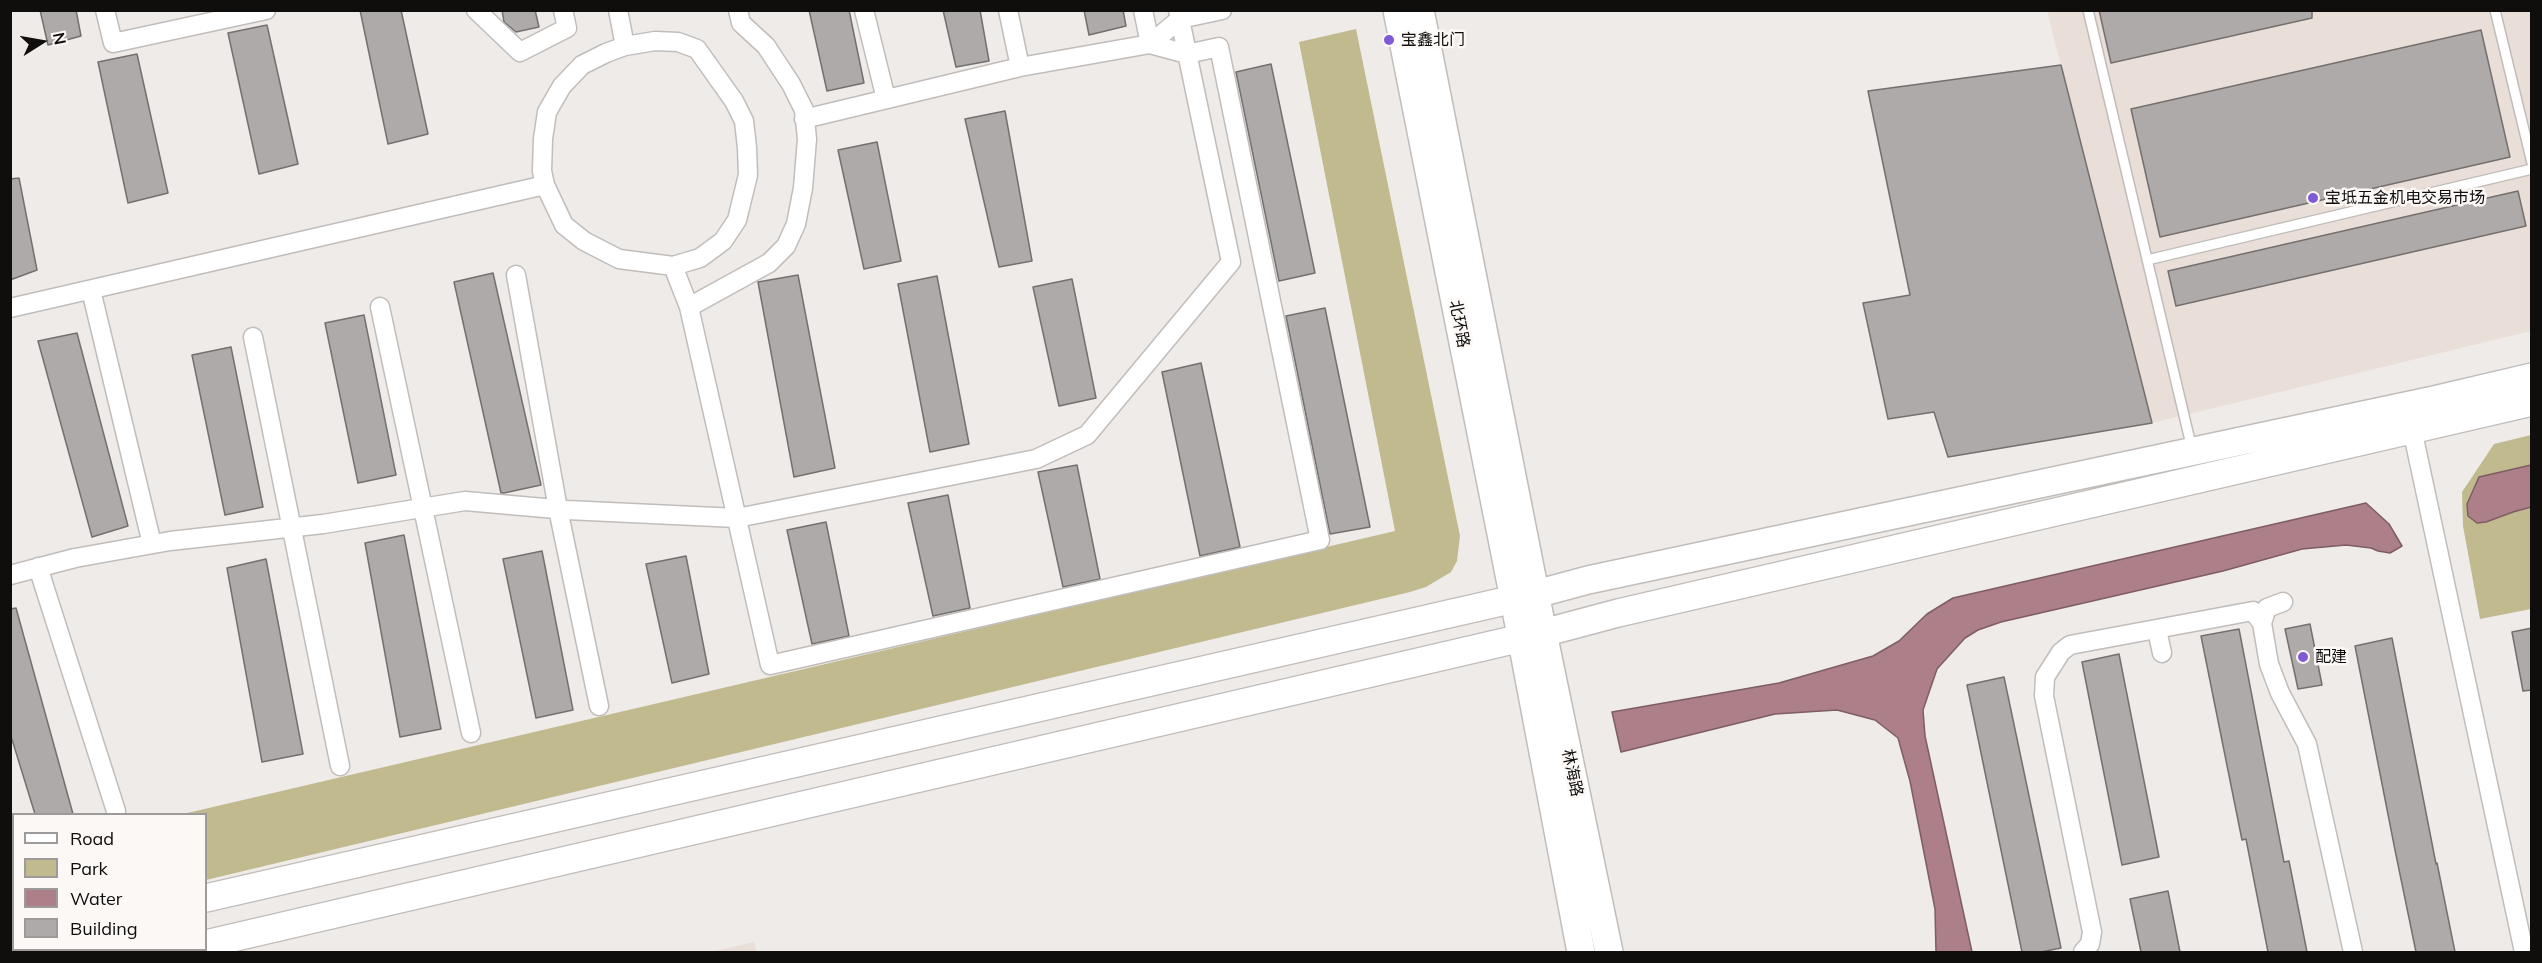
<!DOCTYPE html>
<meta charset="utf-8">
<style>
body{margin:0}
#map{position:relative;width:2542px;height:963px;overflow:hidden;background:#efebe8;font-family:Mulish,sans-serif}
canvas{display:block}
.frame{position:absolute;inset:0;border:12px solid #0f0e0d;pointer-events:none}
.legend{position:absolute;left:12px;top:813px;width:195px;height:138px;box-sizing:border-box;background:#fcf8f6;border:2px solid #9d9a99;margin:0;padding:8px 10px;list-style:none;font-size:18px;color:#0f0e0d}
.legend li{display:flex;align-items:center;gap:12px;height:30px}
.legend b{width:30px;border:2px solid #9d9a99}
.north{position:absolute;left:12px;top:12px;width:60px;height:60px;-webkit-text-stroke:4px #fcf8f6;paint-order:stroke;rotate:79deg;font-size:16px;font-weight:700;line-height:24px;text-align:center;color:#0f0e0d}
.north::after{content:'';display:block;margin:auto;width:21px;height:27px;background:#0f0e0d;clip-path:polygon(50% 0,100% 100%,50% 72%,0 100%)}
</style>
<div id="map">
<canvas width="2542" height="963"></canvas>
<div class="frame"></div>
<ul class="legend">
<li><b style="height:8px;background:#fff"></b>Road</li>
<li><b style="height:16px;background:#c1ba8f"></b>Park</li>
<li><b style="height:16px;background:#ad7f88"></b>Water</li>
<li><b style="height:16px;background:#aeaaa9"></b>Building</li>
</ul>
<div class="north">N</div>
</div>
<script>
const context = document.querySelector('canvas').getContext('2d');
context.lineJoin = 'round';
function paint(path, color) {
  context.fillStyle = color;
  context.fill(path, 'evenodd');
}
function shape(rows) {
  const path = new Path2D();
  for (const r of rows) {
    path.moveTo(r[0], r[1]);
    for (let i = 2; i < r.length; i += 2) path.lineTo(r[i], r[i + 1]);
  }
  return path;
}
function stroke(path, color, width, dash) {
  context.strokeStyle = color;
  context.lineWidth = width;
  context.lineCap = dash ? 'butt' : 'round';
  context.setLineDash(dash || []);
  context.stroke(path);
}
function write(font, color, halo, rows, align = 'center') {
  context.font = font + ' Mulish,"Noto Sans SC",sans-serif';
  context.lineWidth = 5;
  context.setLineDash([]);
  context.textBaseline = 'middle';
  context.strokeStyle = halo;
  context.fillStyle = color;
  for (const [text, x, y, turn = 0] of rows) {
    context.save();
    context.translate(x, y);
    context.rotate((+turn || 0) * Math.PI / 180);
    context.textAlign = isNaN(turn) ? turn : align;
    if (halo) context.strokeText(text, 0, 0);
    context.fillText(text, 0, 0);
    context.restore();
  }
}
paint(shape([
 [2047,11,2531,11,2531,331,2152,423],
 [754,942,757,952,711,952]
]), '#eaded8');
paint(shape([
 [1356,29,1460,536,1457,561,1451,572,1426,587,1410,592,206,880,206,814,183,814,1395,531,1299,42],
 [2531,435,2531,609,2480,619,2463,526,2462,492,2494,444]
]), '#c1ba8f');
const water = shape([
 [2531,465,2531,507,2513,512,2486,522,2477,523,2468,516,2467,504,2479,477,2531,465],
 [2366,503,2389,524,2402,546,2390,553,2378,551,2371,548,2346,545,2302,549,2223,571,2001,622,1978,630,1965,638,1937,669,1923,710,1925,736,1972,952,1936,952,1935,909,1910,781,1898,738,1875,720,1837,710,1775,714,1621,752,1612,712,1779,683,1873,656,1899,641,1927,614,1953,598,2366,503]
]);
paint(water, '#ad7f88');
stroke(water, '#7e5d63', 1.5);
const building = shape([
 [40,10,76,10,81,36,48,45,40,10],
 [360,10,401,10,428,134,388,144,360,10],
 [502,10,535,10,539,27,516,32,504,22,502,10],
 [809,10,849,10,864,83,827,91,809,10],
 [943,10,980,10,989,61,956,67,943,10],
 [1084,10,1123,10,1126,26,1089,35,1084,10],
 [2099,10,2312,10,2312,18,2111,63,2099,10],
 [267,25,298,164,259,174,228,33,267,25],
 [2481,30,2510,157,2160,237,2131,109,2481,30],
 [137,54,168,193,128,203,98,62,137,54],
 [1271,64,1315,273,1279,281,1236,72,1271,64],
 [2061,65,2152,423,1948,457,1934,412,1888,419,1863,303,1910,295,1868,91,2061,65],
 [1005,111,1032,261,999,267,965,119,1005,111],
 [877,142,901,261,864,269,838,150,877,142],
 [19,178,37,270,10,280,10,179,19,178],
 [2518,191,2526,226,2176,306,2168,271,2518,191],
 [493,273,541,485,504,493,501,493,454,282,493,273],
 [798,275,835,468,794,477,758,282,798,275],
 [937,276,969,444,930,452,898,284,937,276],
 [1072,279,1096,398,1059,406,1033,287,1072,279],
 [1325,308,1370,527,1330,534,1286,316,1325,308],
 [364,315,396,475,358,483,325,323,364,315],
 [77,333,128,526,92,537,38,341,77,333],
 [231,347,263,507,225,515,192,355,231,347],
 [1201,363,1240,547,1200,556,1162,372,1201,363],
 [1077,465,1100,579,1063,587,1038,472,1077,465],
 [948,495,970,608,933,616,908,503,948,495],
 [826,522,849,636,812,644,787,530,826,522],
 [404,535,441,729,400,737,365,543,404,535],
 [542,551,573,710,536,718,503,559,542,551],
 [686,556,709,674,672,683,646,564,686,556],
 [266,559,303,754,262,762,227,568,266,559],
 [16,608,73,814,35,814,10,733,10,609,16,608],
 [2310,624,2322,685,2298,689,2285,629,2310,624],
 [2532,628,2532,690,2523,691,2512,632,2532,628],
 [2239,629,2284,862,2289,861,2307,952,2268,952,2246,839,2242,840,2201,636,2239,629],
 [2392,638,2436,864,2437,863,2455,952,2416,952,2395,850,2355,646,2392,638],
 [2119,654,2159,857,2122,865,2082,662,2119,654],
 [2004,677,2061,948,2041,952,2022,952,1967,685,2004,677],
 [2168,891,2180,952,2141,952,2130,899,2168,891]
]);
paint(building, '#aeaaa9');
stroke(building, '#74706f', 1.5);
const service = shape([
 [2088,10,2192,449],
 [2495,10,2532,163],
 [2147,260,2532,169]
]);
const minor = shape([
 [105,10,113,43,266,10],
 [476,10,520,52,567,28,563,10],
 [618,10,625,46],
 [864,10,886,99],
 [1008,10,1020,67],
 [655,41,678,42,697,49,734,101,744,121,747,148,748,175,737,220,723,241,700,258,673,266,619,259,584,241,564,225,545,185,542,171,543,139,547,112,562,86,582,65,606,53,625,46,655,41],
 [804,119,1020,67,1150,44,1180,19,1222,10],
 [673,266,689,307,770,665,1320,540,1219,47,1187,54,1150,44,1143,10],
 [516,275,558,509,599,706],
 [91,290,152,544],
 [380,307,471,733],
 [689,307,769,263,786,246,796,224,803,188,807,139,804,110,791,84,766,46,741,23,738,10],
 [10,308,545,185],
 [253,337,340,766],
 [2412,429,2524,952],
 [38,567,116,811],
 [10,575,75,558,170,541,323,524,465,501,567,510,737,518,1036,459,1087,435,1231,262,1178,10],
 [2262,623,2267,608,2283,602],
 [2157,630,2162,653],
 [2083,952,2090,944,2092,932,2044,696,2045,677,2061,652,2070,645,2253,611,2262,623,2269,664,2280,693,2307,744,2353,952]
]);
const secondary = shape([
 [1397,10,1514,599,1581,952],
 [1420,10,1543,633,1609,952],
 [206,898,1536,594,1588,580,2434,400,2532,377],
 [10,942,14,942],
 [206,944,1543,633,1618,613,2532,402],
 [168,952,181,950]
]);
stroke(service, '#c1bdbb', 12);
stroke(minor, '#c1bdbb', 21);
stroke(secondary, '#c1bdbb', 30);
stroke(service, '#fff', 9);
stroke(minor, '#fff', 18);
stroke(secondary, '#fff', 27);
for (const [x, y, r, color] of [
 [1389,40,6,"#7f5ad4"],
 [2313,198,6,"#7f5ad4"],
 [2303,657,6,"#7f5ad4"]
]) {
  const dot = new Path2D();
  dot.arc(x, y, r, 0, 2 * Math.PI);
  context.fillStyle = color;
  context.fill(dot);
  stroke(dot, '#fcf8f6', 2);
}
write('16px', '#0f0e0d', '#fcf8f6', [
 ["宝鑫北门",1401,40],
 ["宝坻五金机电交易市场",2325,198],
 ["配建",2315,657]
], 'left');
write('16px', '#0f0e0d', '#fcf8f6', [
 ["北环路",1459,324,79],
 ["林海路",1572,773,78]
]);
</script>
